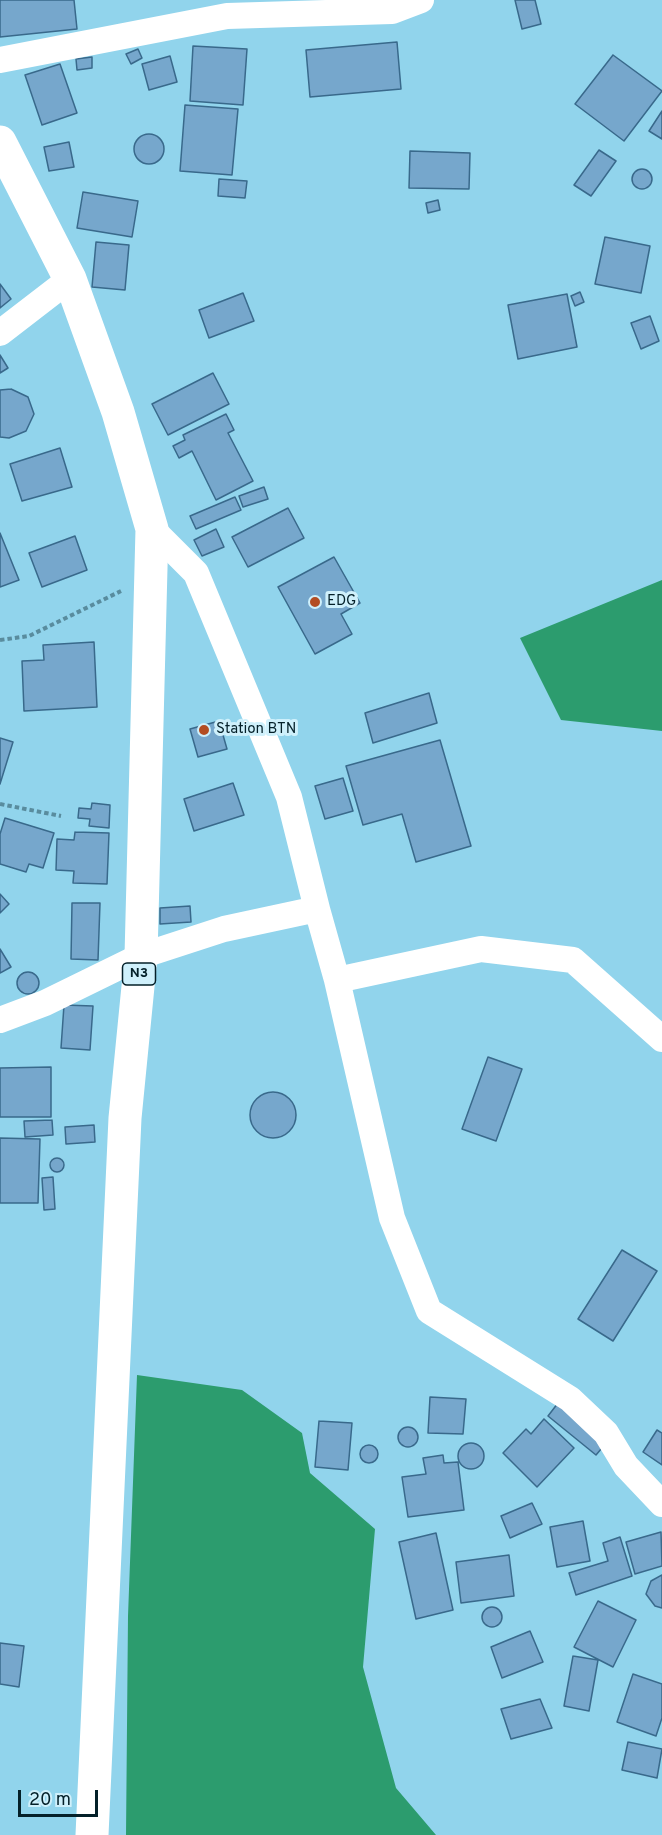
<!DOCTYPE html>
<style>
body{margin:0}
#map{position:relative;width:662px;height:1835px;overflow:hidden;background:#91d4ec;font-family:Overpass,sans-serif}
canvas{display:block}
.scale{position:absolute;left:18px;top:1790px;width:80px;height:27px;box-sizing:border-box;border:3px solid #042029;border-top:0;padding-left:8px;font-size:18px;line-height:21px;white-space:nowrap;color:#042029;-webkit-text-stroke:4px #cff0fb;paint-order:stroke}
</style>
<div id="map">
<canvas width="662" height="1835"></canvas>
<div class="scale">20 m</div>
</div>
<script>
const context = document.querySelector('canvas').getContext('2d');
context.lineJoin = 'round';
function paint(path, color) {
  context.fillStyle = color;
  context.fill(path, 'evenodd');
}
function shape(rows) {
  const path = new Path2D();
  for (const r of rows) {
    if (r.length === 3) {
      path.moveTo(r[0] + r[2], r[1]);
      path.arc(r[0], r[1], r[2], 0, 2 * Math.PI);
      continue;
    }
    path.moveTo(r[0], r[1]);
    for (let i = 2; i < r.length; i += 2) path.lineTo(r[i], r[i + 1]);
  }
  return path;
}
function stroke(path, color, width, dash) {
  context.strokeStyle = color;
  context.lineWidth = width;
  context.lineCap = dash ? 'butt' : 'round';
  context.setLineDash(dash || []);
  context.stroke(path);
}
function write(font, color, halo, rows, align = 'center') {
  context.font = font + ' Overpass,sans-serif';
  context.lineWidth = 6;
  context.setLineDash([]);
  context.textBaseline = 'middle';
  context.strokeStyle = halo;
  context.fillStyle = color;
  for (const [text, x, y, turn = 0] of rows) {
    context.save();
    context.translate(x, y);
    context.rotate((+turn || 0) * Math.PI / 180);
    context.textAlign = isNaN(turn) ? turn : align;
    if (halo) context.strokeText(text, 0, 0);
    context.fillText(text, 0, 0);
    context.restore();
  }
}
paint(shape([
 [662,580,662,731,561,720,520,638],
 [137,1375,242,1390,302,1433,310,1473,375,1529,363,1667,396,1788,436,1835,126,1835,128,1616]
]), '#2c9c6e');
const building = shape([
 [0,0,74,0,77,29,0,37,0,0],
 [515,0,535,0,541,24,522,29,515,0],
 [397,42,401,89,310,97,306,50,397,42],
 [193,46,247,49,243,105,190,101,193,46],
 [138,49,142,58,131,64,126,54,138,49],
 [613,55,662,91,624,141,575,104,613,55],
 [170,56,177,82,149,90,142,64,170,56],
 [92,57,92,68,77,70,76,59,92,57],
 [60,64,77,113,42,125,25,75,60,64],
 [185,105,238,109,232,175,180,171,185,105],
 [662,111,662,139,649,131,662,111],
 [149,149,15],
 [69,142,74,167,49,171,44,147,69,142],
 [599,150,616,161,591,196,574,185,599,150],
 [410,151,470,153,469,189,409,188,410,151],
 [642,179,10],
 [219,179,247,181,245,198,218,196,219,179],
 [83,192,138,201,132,237,77,228,83,192],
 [438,200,440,210,428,213,426,203,438,200],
 [605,237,650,246,641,293,595,284,605,237],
 [96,242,129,245,125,290,92,287,96,242],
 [0,284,11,299,0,308,0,284],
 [580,292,584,302,575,306,571,296,580,292],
 [243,293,254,321,209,338,199,310,243,293],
 [567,294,577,347,518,359,508,305,567,294],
 [650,316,659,341,641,349,631,323,650,316],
 [0,355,8,368,0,373,0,355],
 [213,373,229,404,168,435,152,404,213,373],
 [11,389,28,397,34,414,26,431,9,438,0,437,0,390,11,389],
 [226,414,234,430,228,433,253,481,216,500,192,451,179,458,173,446,185,440,183,435,226,414],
 [60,448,72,487,22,501,10,464,60,448],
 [264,487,268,499,243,507,239,496,264,487],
 [235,497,241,510,196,529,190,516,235,497],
 [288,508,304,538,248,567,232,537,288,508],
 [216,529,224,547,202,556,194,540,216,529],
 [0,533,19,580,0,587,0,533],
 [75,536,87,570,42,587,29,553,75,536],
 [334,557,360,603,341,614,352,634,315,654,278,587,334,557],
 [94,642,97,707,24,711,22,661,44,660,43,645,94,642],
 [429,693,437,723,373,743,365,713,429,693],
 [219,721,227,749,198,757,190,729,219,721],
 [0,738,13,742,0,784,0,738],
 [440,740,471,846,416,862,402,814,363,825,346,766,440,740],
 [343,778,353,811,325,819,315,786,343,778],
 [233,783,244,815,194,831,184,799,233,783],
 [92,803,110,805,109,828,89,826,90,819,78,818,79,808,91,809,92,803],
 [5,818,54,833,43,868,29,864,26,872,0,864,0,834,5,818],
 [75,832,109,833,107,884,73,883,74,871,56,870,57,839,74,840,75,832],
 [0,894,9,904,0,913,0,894],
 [72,903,100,903,98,960,71,959,72,903],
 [190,906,191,922,160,924,160,908,190,906],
 [0,949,11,967,0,973,0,949],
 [28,983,11],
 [64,1005,93,1006,90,1050,61,1048,64,1005],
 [488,1057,522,1069,496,1141,462,1129,488,1057],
 [51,1067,51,1117,0,1117,0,1068,51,1067],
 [273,1115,23],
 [52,1120,53,1135,25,1137,24,1121,52,1120],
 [94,1125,95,1142,66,1144,65,1127,94,1125],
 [0,1138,40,1139,38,1203,0,1203,0,1138],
 [57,1165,7],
 [53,1177,55,1209,44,1210,42,1178,53,1177],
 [622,1250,657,1271,613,1341,578,1319,622,1250],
 [430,1397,466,1399,463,1434,428,1433,430,1397],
 [558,1403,607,1442,596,1455,548,1416,558,1403],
 [544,1419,574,1448,537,1487,503,1453,526,1429,531,1434,544,1419],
 [319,1421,352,1423,348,1470,315,1467,319,1421],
 [408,1437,10],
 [657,1430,662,1433,662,1465,643,1452,657,1430],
 [471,1456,13],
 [369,1454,9],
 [443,1455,444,1463,458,1462,464,1510,408,1517,402,1477,426,1474,423,1458,443,1455],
 [532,1503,542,1524,510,1538,501,1516,532,1503],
 [583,1521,590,1561,557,1567,550,1527,583,1521],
 [661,1532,662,1566,635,1574,626,1542,661,1532],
 [436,1533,453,1610,416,1619,399,1542,436,1533],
 [620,1537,632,1576,576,1595,569,1573,608,1561,603,1543,620,1537],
 [509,1555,514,1596,461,1603,456,1562,509,1555],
 [662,1575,662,1608,655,1606,646,1594,651,1581,662,1575],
 [598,1601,636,1620,613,1667,574,1647,598,1601],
 [492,1617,10],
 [530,1631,543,1662,502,1678,491,1647,530,1631],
 [0,1643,24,1646,19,1687,0,1684,0,1643],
 [573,1656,598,1660,589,1711,564,1706,573,1656],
 [633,1674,662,1684,662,1718,656,1736,617,1722,633,1674],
 [540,1699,552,1728,511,1739,501,1709,540,1699],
 [628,1742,662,1749,657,1778,622,1770,628,1742]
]);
paint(building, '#76a7cc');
stroke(building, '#39698b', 1.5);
stroke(shape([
 [0,640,29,636,121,591],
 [0,804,61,816]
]), '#598c9e', 4, [4.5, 3]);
stroke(shape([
 [0,60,227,16,392,11,421,0],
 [0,333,70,279],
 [317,909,337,980,481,949,573,960,662,1039],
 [337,980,392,1218,429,1311,570,1399,606,1433,626,1466,662,1504],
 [0,1020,45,1003,141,956,224,929,317,909,289,797,196,573,152,529]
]), '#fff', 26);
stroke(shape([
 [0,142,70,279,118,412,152,529,141,956,125,1118,92,1835]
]), '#fff', 33);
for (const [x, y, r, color] of [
 [315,602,6,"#b34d22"],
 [204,730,6,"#b34d22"]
]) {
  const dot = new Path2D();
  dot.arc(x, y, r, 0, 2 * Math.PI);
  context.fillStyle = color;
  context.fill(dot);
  stroke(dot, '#cff0fb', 2);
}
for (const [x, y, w] of [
 [139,974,33]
]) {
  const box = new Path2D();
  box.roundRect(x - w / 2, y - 11, w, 22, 4.5);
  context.fillStyle = '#cff0fb';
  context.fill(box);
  stroke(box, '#042029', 1.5);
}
write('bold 14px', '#042029', null, [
 ["N3",139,974]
]);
write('15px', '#042029', '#cff0fb', [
 ["EDG",327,602],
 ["Station BTN",216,730]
], 'left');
</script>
